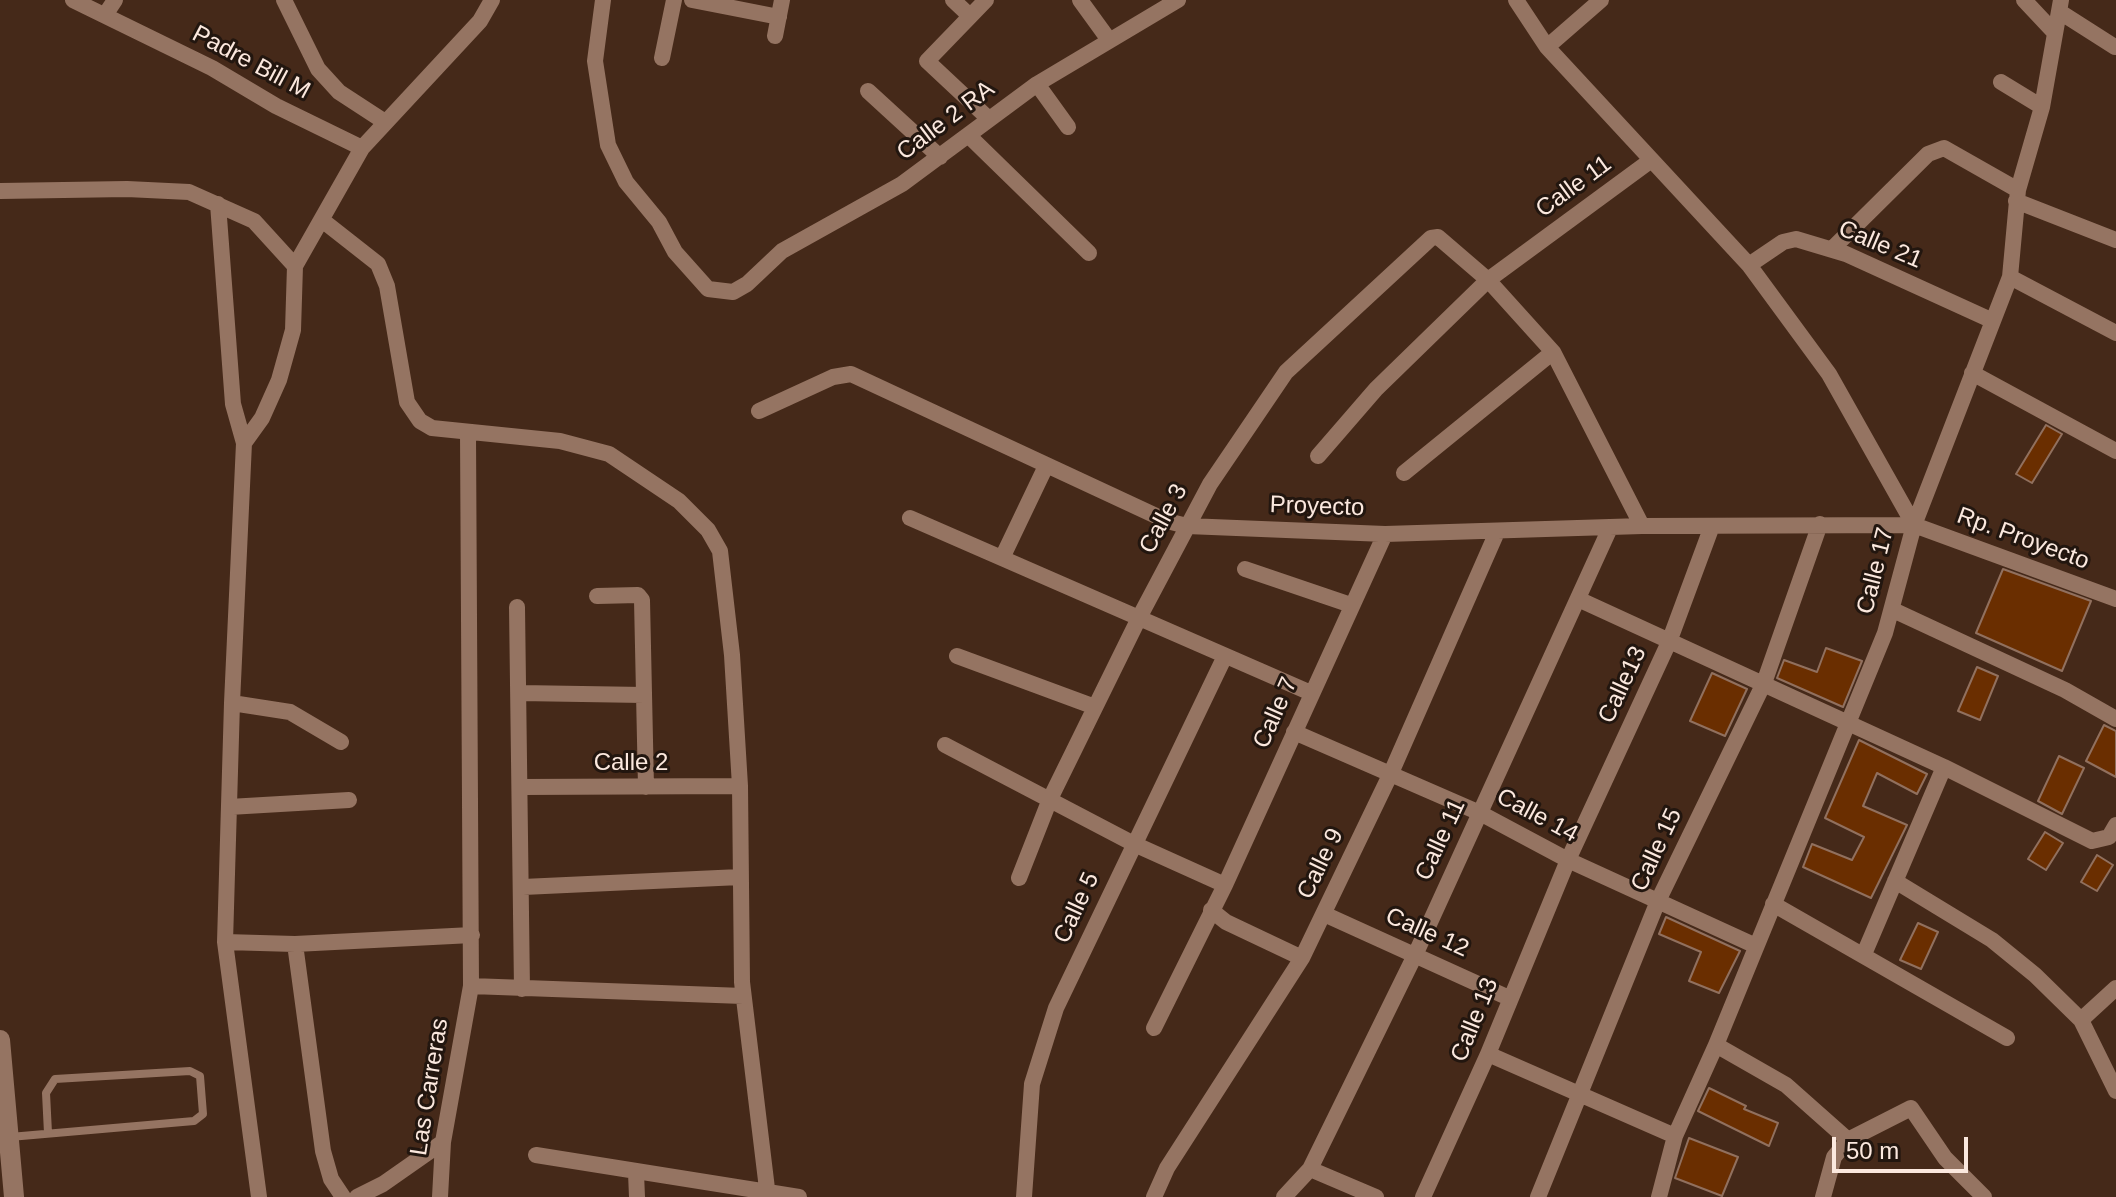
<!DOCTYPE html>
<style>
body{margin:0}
#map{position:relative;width:2116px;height:1197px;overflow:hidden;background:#452919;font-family:Helvetica,sans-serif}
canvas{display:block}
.scale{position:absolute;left:1832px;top:1137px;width:136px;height:36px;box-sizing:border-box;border:4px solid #fbe8de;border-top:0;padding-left:10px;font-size:24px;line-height:28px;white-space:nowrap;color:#fbe8de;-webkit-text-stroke:6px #22160f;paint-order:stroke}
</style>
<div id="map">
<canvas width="2116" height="1197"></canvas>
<div class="scale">50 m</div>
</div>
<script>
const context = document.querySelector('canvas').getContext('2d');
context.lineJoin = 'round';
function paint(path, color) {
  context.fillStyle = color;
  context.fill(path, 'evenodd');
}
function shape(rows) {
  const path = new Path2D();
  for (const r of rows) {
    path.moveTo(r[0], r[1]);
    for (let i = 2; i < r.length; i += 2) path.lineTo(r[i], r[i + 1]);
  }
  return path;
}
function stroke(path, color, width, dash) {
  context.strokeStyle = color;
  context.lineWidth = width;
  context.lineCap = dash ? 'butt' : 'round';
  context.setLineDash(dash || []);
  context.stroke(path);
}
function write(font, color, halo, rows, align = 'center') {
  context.font = font + ' Helvetica,sans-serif';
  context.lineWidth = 6;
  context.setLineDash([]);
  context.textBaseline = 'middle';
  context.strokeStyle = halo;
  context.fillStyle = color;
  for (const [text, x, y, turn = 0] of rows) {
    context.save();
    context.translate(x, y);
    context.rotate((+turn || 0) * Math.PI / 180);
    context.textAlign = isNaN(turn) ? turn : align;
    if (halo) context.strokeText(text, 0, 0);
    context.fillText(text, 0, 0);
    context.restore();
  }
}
const building = shape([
 [2046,425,2062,434,2032,483,2016,474,2046,425],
 [2003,569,2091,601,2062,671,1976,633,2003,569],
 [1826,648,1862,661,1843,707,1777,678,1784,660,1817,672,1826,648],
 [1977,667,1998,676,1980,720,1958,711,1977,667],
 [1712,673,1747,689,1725,736,1690,721,1712,673],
 [2104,725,2116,731,2116,777,2086,761,2104,725],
 [1859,740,1927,774,1917,794,1877,773,1863,806,1907,825,1871,898,1803,867,1812,844,1852,860,1864,837,1825,818,1859,740],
 [2059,756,2084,768,2062,814,2038,801,2059,756],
 [2045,832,2063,843,2046,870,2028,859,2045,832],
 [2097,855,2113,865,2097,891,2081,882,2097,855],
 [1666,917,1740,951,1719,993,1689,981,1701,952,1659,934,1666,917],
 [1918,923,1938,932,1921,969,1900,960,1918,923],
 [1709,1088,1746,1106,1744,1109,1778,1123,1769,1146,1698,1111,1709,1088],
 [1689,1138,1738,1157,1722,1196,1675,1178,1689,1138]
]);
paint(building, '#6a2e00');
stroke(building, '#91705e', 2);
stroke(shape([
 [10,1137,194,1121,203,1114,200,1076,190,1071,55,1079,46,1093,48,1133]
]), '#957462', 8);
stroke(shape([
 [73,0,212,68,276,106,362,148],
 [284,0,318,69,339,92,385,122],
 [603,0,595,61,608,145,626,182,659,222,675,252,708,289,733,292,747,284,782,251,902,184,1037,84,1178,0],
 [692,0,779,17],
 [953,0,970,16],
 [986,0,927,61,989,119],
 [1080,0,1109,40],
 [1516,0,1547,47,1749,265,1829,374,1914,525],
 [2024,0,2055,33],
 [2060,12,2115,47],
 [105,15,115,0],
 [775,36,782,0],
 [1547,47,1601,0],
 [662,58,674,0],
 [2001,82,2042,107],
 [1037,84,1068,127],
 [868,91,940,157],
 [968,135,1089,253],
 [0,191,127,189,189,192,254,221,295,266],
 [2016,201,2116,240],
 [218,204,233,404,244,443],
 [322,220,378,264,387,286,407,402,420,421,432,428,560,441,609,454,679,501,708,530,720,551,732,655,740,786,742,982,768,1197],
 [1832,249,1928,154,1944,148,2018,190],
 [1749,265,1783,242,1796,239,1846,254,1993,321],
 [2010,277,2116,333],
 [1972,373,2116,451],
 [759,411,833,377,851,374,1167,521,1187,526,1385,534,1642,526,1914,525,2116,599],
 [1318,456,1376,389,1488,280,1650,161],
 [1404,473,1553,352],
 [910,518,1311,693],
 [1003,556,1046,466],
 [1245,569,1351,605],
 [597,596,638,595,642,600,646,787],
 [1578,599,1944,767,2092,841,2109,837,2116,825],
 [517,607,522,989],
 [1893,610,2065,690,2116,719],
 [957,656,1095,707],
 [520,693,644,695],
 [232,703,290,712,341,742],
 [1294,732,1480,813,1568,860,1756,946],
 [945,745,1134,844,1225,885],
 [522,787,740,786],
 [229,807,349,800],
 [1019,878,1050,799,1140,616,1210,484,1286,372,1431,238,1438,237,1488,280,1553,352,1642,526],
 [1895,881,1992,940,2035,975,2081,1020,2116,1091],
 [523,887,740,877],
 [1773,904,2007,1038],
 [1211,910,1226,922,1302,958],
 [1324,914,1509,998],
 [225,942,295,944,472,935],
 [295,944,323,1151,331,1179,343,1197],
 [1864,954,1944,767],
 [471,986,743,996],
 [2081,1020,2116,988],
 [1154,1028,1225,885,1385,534],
 [1716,1045,1786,1085,1848,1140],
 [1488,1054,1675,1136],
 [536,1155,799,1197],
 [1310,1169,1376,1197],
 [636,1173,637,1197],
 [259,1197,225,942,232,703,244,443,262,418,279,380,293,330,295,266,362,148,480,21,492,0],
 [357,1197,383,1184,443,1142],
 [440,1197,443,1142,471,986,468,434],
 [1024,1197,1032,1084,1056,1008,1225,656],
 [1154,1197,1167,1168,1302,958,1391,773,1497,532],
 [1284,1197,1310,1169,1416,953,1610,528],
 [1423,1197,1488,1054,1568,860,1669,642,1712,526],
 [1538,1197,1658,901,1764,683,1820,524],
 [1659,1197,1675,1136,1716,1045,1885,633,1914,525,2010,277,2018,190,2042,107,2061,0],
 [1823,1197,1834,1157,1848,1140,1911,1108,1945,1158,1984,1197]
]), '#957462', 16);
stroke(shape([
 [0,1040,14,1197]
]), '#957462', 20);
write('24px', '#fbe8de', '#22160f', [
 ["Padre Bill M",251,63,28],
 ["Calle 2 RA",946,121,-37],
 ["Calle 11",1574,187,-36],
 ["Calle 21",1880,245,23],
 ["Proyecto",1317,507,2],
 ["Calle 3",1164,519,-62],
 ["Rp. Proyecto",2023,539,20],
 ["Calle 17",1876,571,-76],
 ["Calle13",1623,685,-65],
 ["Calle 7",1276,713,-66],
 ["Calle 2",631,763],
 ["Calle 14",1537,816,28],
 ["Calle 11",1441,840,-65],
 ["Calle 15",1657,850,-65],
 ["Calle 9",1321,864,-64],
 ["Calle 5",1077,908,-65],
 ["Calle 12",1427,933,24],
 ["Calle 13",1475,1020,-68],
 ["Las Carreras",430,1087,-81]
]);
</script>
